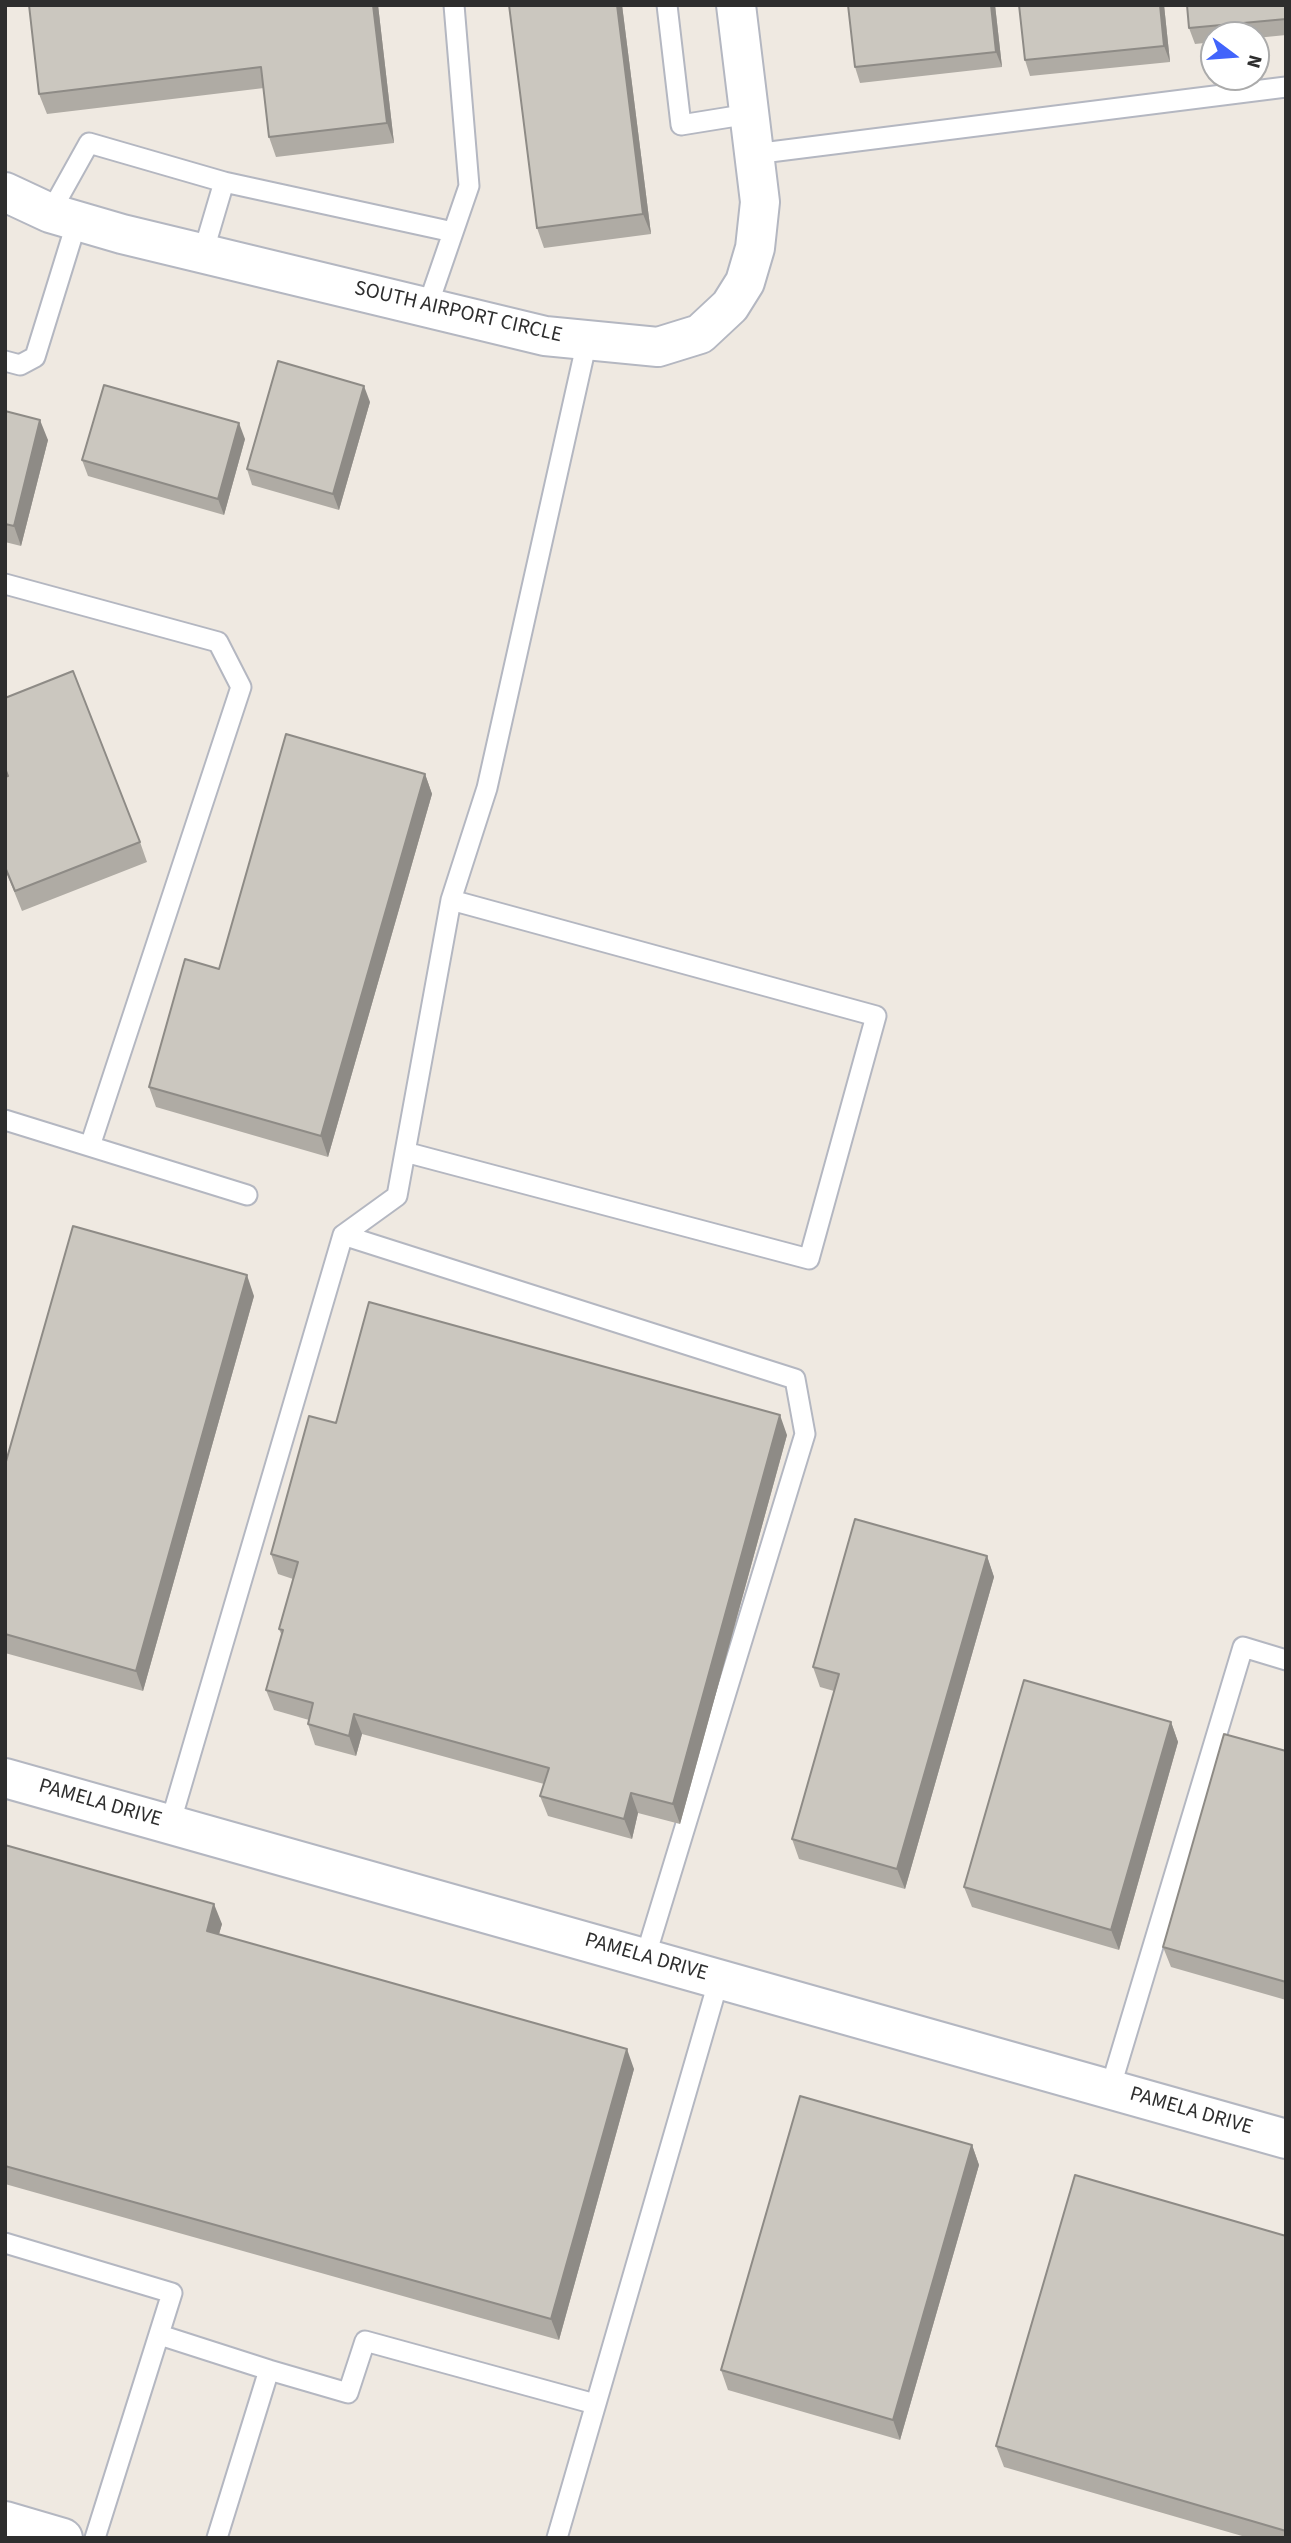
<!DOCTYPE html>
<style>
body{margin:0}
#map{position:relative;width:1291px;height:2543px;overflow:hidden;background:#efe9e1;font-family:"Source Sans 3",sans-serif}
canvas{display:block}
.frame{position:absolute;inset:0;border:7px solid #2e2e2e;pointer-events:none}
.north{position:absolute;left:1200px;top:21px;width:70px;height:70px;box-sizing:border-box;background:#fff;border:2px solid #ababab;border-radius:50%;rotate:106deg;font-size:19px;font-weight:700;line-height:28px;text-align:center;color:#2e2e2e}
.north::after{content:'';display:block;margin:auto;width:24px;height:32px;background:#4264fb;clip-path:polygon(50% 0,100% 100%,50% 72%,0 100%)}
</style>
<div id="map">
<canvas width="1291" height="2543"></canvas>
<div class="frame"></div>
<div class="north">N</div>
</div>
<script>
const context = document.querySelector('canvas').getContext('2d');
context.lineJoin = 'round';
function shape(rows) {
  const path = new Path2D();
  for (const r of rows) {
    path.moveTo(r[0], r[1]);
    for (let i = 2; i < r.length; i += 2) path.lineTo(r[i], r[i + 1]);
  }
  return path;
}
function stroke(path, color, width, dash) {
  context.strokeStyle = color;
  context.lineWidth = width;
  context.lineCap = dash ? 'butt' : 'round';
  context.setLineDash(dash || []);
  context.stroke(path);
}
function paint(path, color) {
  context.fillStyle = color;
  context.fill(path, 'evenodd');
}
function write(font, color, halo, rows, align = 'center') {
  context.font = font + ' "Source Sans 3",sans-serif';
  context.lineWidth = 7;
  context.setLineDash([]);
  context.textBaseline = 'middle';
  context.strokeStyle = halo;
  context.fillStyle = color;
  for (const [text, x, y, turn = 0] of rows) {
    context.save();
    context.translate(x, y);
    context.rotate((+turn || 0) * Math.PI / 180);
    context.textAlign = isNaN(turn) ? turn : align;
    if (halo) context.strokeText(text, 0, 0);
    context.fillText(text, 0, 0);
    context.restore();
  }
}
const lane = shape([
 [667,5,681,125,749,114],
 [754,154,1286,87],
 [50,213,89,143,224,182],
 [203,253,224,182,453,232],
 [427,308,469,186,454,5],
 [5,361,20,365,35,357,77,221],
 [5,584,218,642,241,687,90,1146],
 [5,1120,247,1195],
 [405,1152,809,1259,876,1016,451,900],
 [343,1235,795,1379,805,1434,645,1958],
 [170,1824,343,1235,397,1196,451,900,487,788,587,341],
 [1110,2089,1243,1647,1286,1660],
 [5,2243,172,2293,95,2538],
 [160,2335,269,2370],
 [217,2538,269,2370,348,2393,365,2341,595,2404],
 [557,2538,719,1979]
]);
const street = shape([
 [5,192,50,213,122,234,545,336,658,347,700,334,730,306,745,282,755,248,760,202,736,5],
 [5,1778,1286,2139],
 [5,2521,63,2538]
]);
stroke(lane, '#b4b7c1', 23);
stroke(street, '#b4b7c1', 42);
stroke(lane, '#fff', 19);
stroke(street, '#fff', 38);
paint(shape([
 [378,5,394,143,276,157,269,137,264,88,47,114,39,94],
 [509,5,622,5,651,234,544,248,537,228],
 [995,5,1002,67,860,83,855,67],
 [1019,5,1164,5,1170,62,1030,76,1025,60],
 [1286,5,1286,35,1256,38,1256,35,1214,35,1214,42,1195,44,1189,28],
 [370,402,339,510,252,485,247,469],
 [5,411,48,440,21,546,5,542],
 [245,439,224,515,88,476,82,460],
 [425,774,432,794,328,1157,156,1107,149,1087,219,969],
 [140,842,147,862,22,911,5,869],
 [254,1296,143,1691,5,1653,5,1465],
 [336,1423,787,1435,680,1824,638,1813,632,1839,548,1816,540,1796,544,1784,362,1734,356,1756,315,1745,308,1724,309,1720,274,1710,266,1690,282,1636,279,1629,293,1579,278,1574,271,1554],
 [987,1556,994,1577,905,1889,799,1859,792,1839,834,1691,820,1687,813,1667],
 [1171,1722,1178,1742,1119,1950,972,1907,964,1887],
 [1286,1751,1286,2000,1171,1967,1163,1947],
 [5,1845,222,1924,219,1934,634,2069,559,2340,5,2184],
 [972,2145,979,2165,900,2440,728,2390,721,2370],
 [1286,2236,1286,2538,1249,2538,1004,2467,996,2446]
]), '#afaba4');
paint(shape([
 [373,5,378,5,394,143,387,123],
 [617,5,622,5,651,234,643,214],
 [991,5,995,5,1002,67,996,52],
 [1160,5,1164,5,1170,62,1164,46],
 [364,386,370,402,339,510,333,494],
 [40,420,48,440,21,546,14,526],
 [239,423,245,439,224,515,218,499],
 [425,774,432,794,328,1157,321,1136],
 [247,1275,254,1296,143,1691,136,1671],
 [780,1415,787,1435,680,1824,673,1804],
 [987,1556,994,1577,905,1889,897,1869],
 [354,1714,362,1734,356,1756,349,1736],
 [1171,1722,1178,1742,1119,1950,1111,1930],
 [631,1793,638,1813,632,1839,624,1819],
 [214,1904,222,1924,214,1951,207,1931],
 [627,2049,634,2069,559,2340,551,2319],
 [972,2145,979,2165,900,2440,893,2420]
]), '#8e8b86');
const building = shape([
 [29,5,373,5,387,123,269,137,261,67,39,94,29,5],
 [509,5,617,5,643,214,537,228,509,5],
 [848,5,991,5,996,52,855,67,848,5],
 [1019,5,1160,5,1164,46,1025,60,1019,5],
 [1187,5,1286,5,1286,19,1189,28,1187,5],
 [278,361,364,386,333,494,247,469,278,361],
 [104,385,239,423,218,499,82,460,104,385],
 [5,411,40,420,14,526,5,524,5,411],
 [73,671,140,842,15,891,5,867,5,777,8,776,5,768,5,698,73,671],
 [286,734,425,774,321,1136,149,1087,185,959,219,969,286,734],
 [73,1226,247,1275,136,1671,5,1634,5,1465,73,1226],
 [369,1302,780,1415,673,1804,631,1793,624,1819,540,1796,549,1768,354,1714,349,1736,308,1724,313,1703,266,1690,283,1630,279,1629,298,1562,271,1554,309,1416,336,1423,369,1302],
 [855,1519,987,1556,897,1869,792,1839,839,1674,813,1667,855,1519],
 [1024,1680,1171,1722,1111,1930,964,1887,1024,1680],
 [1224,1734,1286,1751,1286,1982,1163,1947,1224,1734],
 [5,1845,214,1904,207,1931,627,2049,551,2319,5,2166,5,1845],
 [800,2096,972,2145,893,2420,721,2370,800,2096],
 [1075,2175,1286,2236,1286,2531,996,2446,1075,2175]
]);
paint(building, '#cbc7bf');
stroke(building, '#8e8b86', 2);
write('21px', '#2e2e2e', '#fff', [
 ["SOUTH AIRPORT CIRCLE",458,313,13],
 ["PAMELA DRIVE",100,1804,16],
 ["PAMELA DRIVE",646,1958,16],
 ["PAMELA DRIVE",1191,2112,16]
]);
</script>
